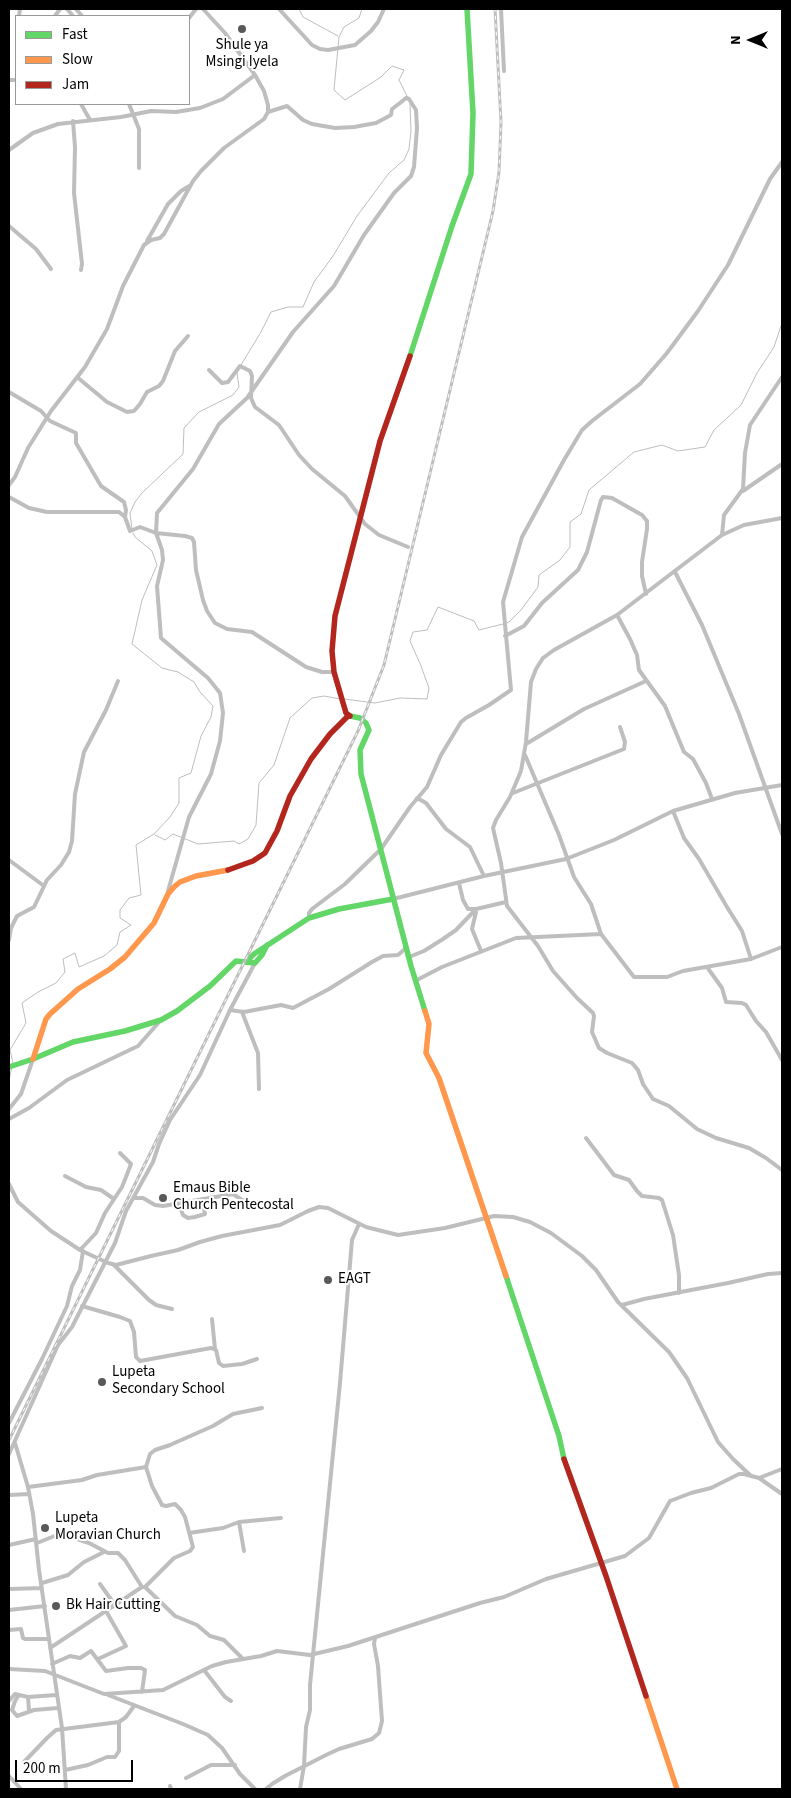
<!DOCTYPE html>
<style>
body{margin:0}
#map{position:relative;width:791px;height:1798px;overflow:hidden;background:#fff;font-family:"Source Sans 3",sans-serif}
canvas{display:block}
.frame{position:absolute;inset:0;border:10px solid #000;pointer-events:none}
.legend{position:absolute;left:15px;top:15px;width:175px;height:90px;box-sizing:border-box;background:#fff;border:1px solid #999;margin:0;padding:6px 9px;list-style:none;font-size:15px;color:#000}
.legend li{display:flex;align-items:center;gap:10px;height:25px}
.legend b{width:25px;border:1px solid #999}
.north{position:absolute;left:726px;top:15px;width:50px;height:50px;-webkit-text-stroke:4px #fff;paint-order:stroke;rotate:270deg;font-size:14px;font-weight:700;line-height:20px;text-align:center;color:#000}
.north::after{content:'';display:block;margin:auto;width:18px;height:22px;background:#000;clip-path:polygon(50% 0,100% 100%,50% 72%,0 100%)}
.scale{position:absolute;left:15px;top:1760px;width:118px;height:22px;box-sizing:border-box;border:2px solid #000;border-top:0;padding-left:6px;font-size:15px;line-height:18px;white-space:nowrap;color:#000;-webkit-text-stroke:4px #fff;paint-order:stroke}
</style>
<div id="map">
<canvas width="791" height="1798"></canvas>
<div class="frame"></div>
<ul class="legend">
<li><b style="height:6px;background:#63d668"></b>Fast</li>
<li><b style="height:6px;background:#ff974d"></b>Slow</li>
<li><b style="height:6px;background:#b3261e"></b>Jam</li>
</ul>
<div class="north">N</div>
<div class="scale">200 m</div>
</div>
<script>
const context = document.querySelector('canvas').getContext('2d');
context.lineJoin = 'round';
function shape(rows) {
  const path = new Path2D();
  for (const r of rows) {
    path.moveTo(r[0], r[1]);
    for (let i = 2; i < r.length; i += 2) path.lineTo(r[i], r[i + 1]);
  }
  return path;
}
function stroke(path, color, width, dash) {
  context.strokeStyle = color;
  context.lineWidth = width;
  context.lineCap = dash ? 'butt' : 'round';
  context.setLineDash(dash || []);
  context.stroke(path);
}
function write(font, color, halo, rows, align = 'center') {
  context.font = font + ' "Source Sans 3",sans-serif';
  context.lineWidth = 4;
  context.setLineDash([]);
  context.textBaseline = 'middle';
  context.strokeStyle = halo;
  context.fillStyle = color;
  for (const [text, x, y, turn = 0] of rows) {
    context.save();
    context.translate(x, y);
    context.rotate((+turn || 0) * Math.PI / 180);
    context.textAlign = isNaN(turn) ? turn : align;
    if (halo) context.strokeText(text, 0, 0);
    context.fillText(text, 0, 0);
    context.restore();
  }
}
stroke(shape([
 [299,9,303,17,338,36],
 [362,9,359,18,344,27,339,37,334,90,345,100,381,77,392,66,404,70,399,80,408,98],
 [241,365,261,332,271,312,288,307,303,307,314,282,333,256,357,216,389,173,404,160,409,149,411,131,410,104],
 [132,529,130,513,135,502,142,493,183,454,184,428,199,412,233,395,239,387,237,373],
 [507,623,509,622,521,610,538,587,539,575,560,560,570,547,570,522,581,514,589,490,634,452,662,445,678,451,705,447,714,430,741,405,757,373,774,347,782,323],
 [344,699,375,703,400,698,427,699,429,688,421,666,410,641,413,632,427,630,438,607,474,621,479,630,503,624],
 [155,835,165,840,173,834,198,844,234,841,239,844,248,839,256,825,259,783,274,765,290,718,312,698,324,696,340,699],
 [13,1063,10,1050,26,1023,22,1003,38,992,56,983,65,972,63,959,75,953,79,967,104,956,117,945,120,932,131,925,120,918,120,910,129,898,141,895,136,845,154,834,170,817,179,803,179,778,191,773,201,736,211,717,213,706,200,692,194,682,178,672,162,668,132,644,142,600,157,565,152,551,135,537,133,533],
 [9,1080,12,1067]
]), '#bdbdbd', 1);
stroke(shape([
 [67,9,73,16],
 [76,9,82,16],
 [279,9,312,45,320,49,328,50,355,45,371,31,378,22,384,9],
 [501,9,504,71],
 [19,16,20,9],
 [55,16,60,9],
 [189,18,196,9],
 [9,80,16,80],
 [81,104,90,120],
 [129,104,139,129,139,168],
 [73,121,75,147,74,193,82,264,81,270],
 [9,150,33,133,58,124,121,117,151,111,176,112,200,108,223,99,255,75],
 [9,226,36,249,51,269],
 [147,241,168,204,181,191,191,185],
 [209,370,222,383,228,382,240,366,250,371,252,376,251,398,255,407,279,425,299,455,312,469,345,496,365,524,379,535,408,547],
 [77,377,107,402,127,412,134,411,140,404,147,392,159,386,163,381,175,351,188,336],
 [9,392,41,411,50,421,76,433,76,443,101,486,124,502,126,510,125,517],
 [9,485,15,477,28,448,51,411,85,367,107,329,123,286,144,245,151,240,160,238,164,234,193,181,201,171,224,148,264,119,268,112,268,105,264,91,255,75,225,33,203,9],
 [743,491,782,464],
 [9,497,29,508,47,512,119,512,125,517,130,531,140,527,156,533,185,536,192,538,194,542,196,570,203,600,207,611,215,623,227,629,252,632,306,667,322,672,334,672],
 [782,518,744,525,722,535,617,615,554,650,543,658,536,669,531,682,526,742,521,771,510,797,496,820,493,828,501,863,507,906,538,946,553,971,577,998,593,1013,594,1016,592,1032,599,1048,607,1053,632,1063,638,1070,643,1084,653,1099,669,1106,697,1129,716,1138,749,1148,766,1158,782,1170],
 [722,535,724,515,743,489,745,453,750,425,782,377],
 [675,572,702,625,739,714,782,834],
 [617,615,630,639,637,655,639,670,665,706,684,752,693,759,706,783,712,799],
 [505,636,524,626,542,603,578,570,587,552,601,500,603,497,612,498,642,515,647,521,647,529,642,562,642,576,646,594],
 [526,744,584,709,646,681],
 [525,755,559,835,574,877,591,904,601,934,634,977,667,977,683,971,751,959,782,947],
 [513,793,624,749,625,742,620,727],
 [417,798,426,803,446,829,470,847,484,876],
 [673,811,684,838,699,859,727,907,742,931,751,959],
 [9,860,44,886],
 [459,883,463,900,468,909,476,909,506,902],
 [168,891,189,817,211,774,220,741,223,713,220,693,208,678,161,638,157,586,163,560,162,550,156,533,157,513,193,469,219,424,247,398,293,332,334,286,364,235,394,193,411,176,414,167,417,128,416,110,409,99,406,98,400,103,392,109,391,115,376,123,354,127,335,128,312,124,303,120,287,106,268,112],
 [393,899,484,876,566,859,614,840,673,811,735,793,782,785],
 [476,912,472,929,481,951],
 [309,918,309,913,312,909,345,884,381,849,390,836,410,807,427,787,441,755,461,722,466,718,489,705,511,690,503,602,522,537,564,460,582,430,592,421,640,384,667,353,698,311,728,265,770,179,782,162],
 [9,940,11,928,17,916,34,907,47,880,61,865,69,852,72,841,75,794,84,752,106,710,118,681],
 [409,957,424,951,443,939,456,930,476,909],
 [707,967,722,988,726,1002,742,1003,746,1005,756,1021,766,1032,782,1060],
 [415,981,442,967,516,938,601,934],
 [230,1010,244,1012,281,1005,293,1008,329,989,372,962,383,956,398,955,406,948],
 [242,1012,258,1053,259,1089],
 [9,1109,21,1094,33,1059],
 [9,1119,29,1108,67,1080,138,1046,160,1021],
 [586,1138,614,1175,629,1180,637,1191,642,1196,659,1198,662,1200,673,1235,679,1275,679,1293],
 [65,1176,86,1187,101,1190,114,1199],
 [9,1184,18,1202,51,1231,80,1250,108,1263,116,1265,151,1256,178,1250,200,1242,222,1236,280,1225,308,1211,319,1207,328,1208,366,1227,398,1235,445,1228,494,1216,513,1217,530,1222,551,1233,582,1256,596,1270,618,1302,669,1352,687,1378,718,1442,733,1459,751,1476],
 [134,1198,143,1198,155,1205,163,1206,233,1194,254,1208],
 [179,1204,183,1215,188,1218,195,1217,205,1214,202,1199],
 [80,1250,96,1233,105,1213,122,1187,126,1177,131,1164,120,1153],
 [114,1265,149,1300,156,1305,172,1309],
 [622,1305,644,1299,728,1283,768,1274,782,1273],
 [82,1306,120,1317,130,1321,134,1332,136,1357,140,1361,211,1348,216,1350,219,1363,223,1366,242,1364,257,1359],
 [212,1319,215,1349],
 [9,1423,42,1359,67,1306,72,1286,80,1270,83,1251],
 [15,1443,28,1487,33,1514,39,1570,62,1728,66,1789],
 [9,1454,58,1345,72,1327,115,1243,126,1211,153,1162,159,1144,170,1120,200,1075,230,1010,255,963],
 [146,1467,150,1454,155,1450,170,1445,213,1426,233,1414,262,1408],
 [759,1478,782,1469],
 [28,1487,82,1480,97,1475,146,1467,152,1486,162,1505,166,1506,175,1504,181,1510,185,1517,193,1547,190,1551,174,1558,145,1587],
 [9,1495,29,1494],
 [239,1522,244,1551],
 [189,1533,223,1528,239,1522,281,1518],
 [37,1543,57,1535,68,1536,89,1543,108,1553,118,1553,125,1560,142,1587,145,1587,175,1616,197,1625,210,1636,224,1640,243,1659],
 [9,1545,36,1539],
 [42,1583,68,1575,84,1562,104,1552],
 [100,1584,115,1605],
 [9,1589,42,1588],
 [9,1610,45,1606],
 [9,1630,21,1629,23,1638,25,1639,49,1639],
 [50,1648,142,1587],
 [98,1659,126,1646,106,1611],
 [52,1664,70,1656,80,1658,91,1651,106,1671,128,1668,141,1668,145,1670,142,1692],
 [9,1669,45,1671,104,1694,163,1690,212,1666,226,1662,261,1656,277,1651,310,1655,348,1646,480,1603,504,1597,546,1579,625,1556,649,1538,670,1501,691,1493,711,1488,739,1474,744,1474,759,1478,782,1494],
 [204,1670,225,1697,231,1701],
 [19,1695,15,1701,12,1710,17,1716,34,1710,58,1708],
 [108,1695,183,1724,208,1735,222,1748,240,1774,255,1789],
 [28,1697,29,1711],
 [9,1701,15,1694,28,1697,56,1695],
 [24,1762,47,1738,56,1730,119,1722,126,1717,134,1706],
 [65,1770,88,1765,107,1757,115,1757,119,1751,119,1722],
 [9,1776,21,1789],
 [186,1778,211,1765,235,1765],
 [170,1786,171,1789],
 [266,1789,272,1784,285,1776,326,1755,339,1749,372,1739,379,1733,382,1721,378,1666,374,1644,375,1638],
 [300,1789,304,1766,306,1727,310,1710,310,1685,340,1383,352,1240,359,1224]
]), '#bebebe', 4);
stroke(shape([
 [410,356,452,226,471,174,473,113,467,9],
 [350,716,360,718,366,723,369,730,360,750,361,774,411,966,425,1011],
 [246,962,254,954,309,918,339,909,393,899],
 [9,1067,33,1059,73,1042,125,1031,161,1020,177,1011,210,986,236,961,255,963,262,955,267,945],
 [506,1276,559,1436,564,1459]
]), '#63d668', 5.5);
stroke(shape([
 [425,1011,429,1024,426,1053,439,1078,506,1276],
 [33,1059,46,1019,50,1014,78,989,110,969,125,957,154,923,168,894,174,887,180,882,196,876,228,870],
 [646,1696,677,1789]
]), '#ff974d', 5.5);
stroke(shape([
 [350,716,346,713,334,672,332,651,335,616,380,441,410,356],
 [228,870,253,861,265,853,277,831,290,796,311,759,330,734,348,716],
 [564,1459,606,1576,646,1696]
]), '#b3261e', 5.5);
const rail = shape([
 [9,1440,358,731,384,665,493,211,499,172,501,122,495,9]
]);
stroke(rail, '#bebebe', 3);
stroke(rail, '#fff', 1, [4]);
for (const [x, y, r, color] of [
 [242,29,5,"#595959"],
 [163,1198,5,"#595959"],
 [328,1280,5,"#595959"],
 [102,1382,5,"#595959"],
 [45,1528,5,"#595959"],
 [56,1606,5,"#595959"]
]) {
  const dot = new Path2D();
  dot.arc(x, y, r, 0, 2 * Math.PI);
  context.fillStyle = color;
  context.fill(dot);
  stroke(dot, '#fff', 2);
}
write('15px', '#000', '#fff', [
 ["Shule ya",242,46,"center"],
 ["Msingi Iyela",242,63,"center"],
 ["Emaus Bible",173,1189],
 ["Church Pentecostal",173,1206],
 ["EAGT",338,1280],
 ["Lupeta",112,1373],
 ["Secondary School",112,1390],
 ["Lupeta",55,1519],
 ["Moravian Church",55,1536],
 ["Bk Hair Cutting",66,1606]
], 'left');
</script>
